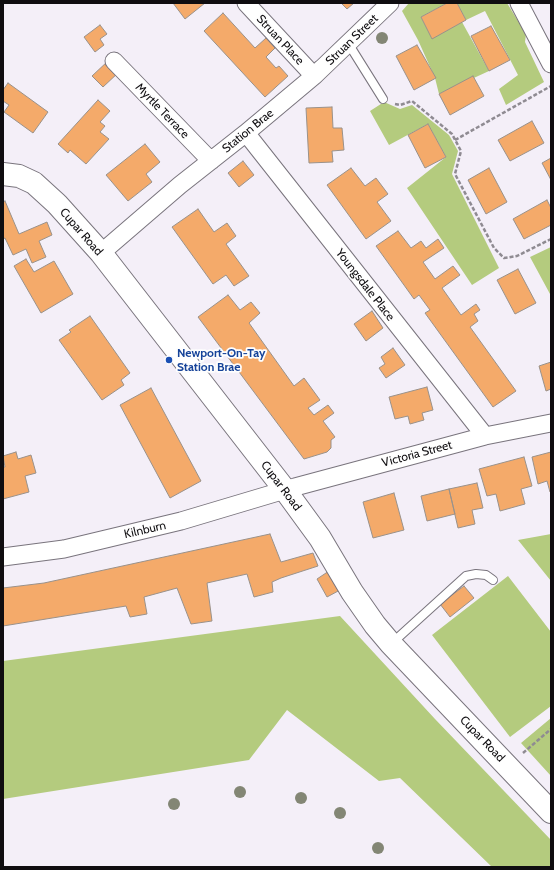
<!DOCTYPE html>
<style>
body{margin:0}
#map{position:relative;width:554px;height:870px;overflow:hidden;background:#f4eff8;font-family:Cabin,sans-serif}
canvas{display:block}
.frame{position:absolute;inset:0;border:4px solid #0f0d10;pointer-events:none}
</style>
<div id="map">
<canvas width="554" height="870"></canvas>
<div class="frame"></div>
</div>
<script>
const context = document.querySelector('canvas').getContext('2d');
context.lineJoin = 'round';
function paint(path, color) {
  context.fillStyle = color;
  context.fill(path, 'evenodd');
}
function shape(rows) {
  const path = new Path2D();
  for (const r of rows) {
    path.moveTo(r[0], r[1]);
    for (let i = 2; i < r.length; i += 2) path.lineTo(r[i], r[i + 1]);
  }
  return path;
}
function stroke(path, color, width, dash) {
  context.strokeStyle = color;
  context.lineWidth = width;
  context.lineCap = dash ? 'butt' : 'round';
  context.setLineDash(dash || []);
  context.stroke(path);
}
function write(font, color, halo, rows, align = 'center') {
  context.font = font + ' Cabin,sans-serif';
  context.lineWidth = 3.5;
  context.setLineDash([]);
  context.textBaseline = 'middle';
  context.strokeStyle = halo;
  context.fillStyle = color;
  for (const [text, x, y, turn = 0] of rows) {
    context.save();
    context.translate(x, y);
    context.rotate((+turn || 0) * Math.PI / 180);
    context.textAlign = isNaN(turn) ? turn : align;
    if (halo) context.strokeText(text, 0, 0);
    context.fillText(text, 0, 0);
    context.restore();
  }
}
paint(shape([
 [409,3,447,3,421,17,432,38,462,22,489,71,439,94,435,78,418,40,402,11],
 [457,3,507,3,526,34,525,42,544,82,506,105,499,89,518,75,485,11,466,20],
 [384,102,400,109,412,105,449,135,458,151,452,174,499,268,472,285,407,188,446,157,428,124,389,145,370,111],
 [551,247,551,294,550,294,530,257],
 [551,534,551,581,518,540],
 [508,576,551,632,551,706,510,737,432,635],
 [340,616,435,719,551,840,551,867,492,867,400,778,379,781,287,710,249,760,3,799,3,661],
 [551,718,551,776,521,743]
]), '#b4cb7e');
const building = shape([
 [173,3,205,3,185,19,173,3],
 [341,3,354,3,347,9,341,3],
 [447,3,457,3,466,20,432,39,421,17,447,3],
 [223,13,255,48,266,38,275,48,266,57,276,68,279,66,288,76,265,97,204,31,223,13],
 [100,25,107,34,100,39,104,45,95,52,84,37,100,25],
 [491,26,510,60,489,71,471,36,491,26],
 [417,45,436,78,414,90,396,56,417,45],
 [108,61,119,72,103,87,92,76,108,61],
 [473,76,484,96,450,115,439,94,473,76],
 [8,83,48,112,33,133,4,112,9,105,3,101,3,90,8,83],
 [98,100,110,111,100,122,105,126,100,132,109,139,86,164,70,150,68,153,58,144,98,100],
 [332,107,333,128,342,128,344,150,332,151,333,162,309,163,306,108,332,107],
 [532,121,544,143,510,161,498,140,532,121],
 [428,124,446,157,425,168,408,135,428,124],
 [145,144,160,162,146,174,152,182,128,201,106,175,145,144],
 [551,158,551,180,542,163,551,158],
 [243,161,254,175,239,187,228,173,243,161],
 [351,168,365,186,376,178,388,194,377,202,391,221,366,239,327,185,351,168],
 [489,168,507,202,486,214,468,180,489,168],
 [547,200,551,208,551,225,524,239,513,219,547,200],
 [5,201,19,234,47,222,52,235,39,241,46,257,32,263,26,249,13,255,5,238,3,239,3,202,5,201],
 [198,209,214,232,227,223,236,236,226,244,249,276,234,286,226,275,213,284,172,227,198,209],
 [398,231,411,248,421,241,426,248,438,239,444,248,423,262,435,279,453,266,460,275,442,288,461,315,476,304,480,310,474,314,478,321,470,327,516,391,493,407,425,313,430,310,419,295,414,299,376,246,398,231],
 [26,259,34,272,54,261,73,294,41,313,14,266,26,259],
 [518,269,536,303,515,314,497,280,518,269],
 [228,295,240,310,251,302,260,313,249,323,294,386,304,378,320,400,308,408,314,415,328,405,334,413,323,421,335,437,331,440,331,448,327,452,304,459,198,317,228,295],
 [372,311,383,328,366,341,354,324,372,311],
 [90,316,130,373,121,380,124,385,102,400,59,340,71,332,69,330,90,316],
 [393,348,405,365,386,378,379,368,385,364,381,357,393,348],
 [551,362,551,389,546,391,539,366,551,362],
 [427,387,433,410,422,413,424,420,410,424,408,416,395,419,389,397,427,387],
 [151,388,201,481,170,498,120,405,151,388],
 [16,452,18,459,31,455,36,473,25,476,29,492,3,499,3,467,5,467,3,456,16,452],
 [551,452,551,492,550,492,547,481,538,484,532,457,551,452],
 [524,457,532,486,521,489,525,504,500,511,496,494,487,496,479,469,524,457],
 [477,483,483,508,472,510,475,524,458,528,449,489,477,483],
 [449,489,455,514,427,521,421,496,449,489],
 [394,493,404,530,373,538,363,502,394,493],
 [270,534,281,562,313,553,318,566,281,578,272,582,273,592,254,597,247,574,207,583,212,621,191,624,177,588,144,597,147,614,130,617,126,606,3,626,3,588,44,583,270,534],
 [329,571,340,590,327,597,317,579,329,571],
 [464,586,474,598,450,617,440,604,464,586]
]);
paint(building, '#f4aa6a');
stroke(building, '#99918a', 1);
const lane = shape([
 [348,43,383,99],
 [391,644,466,576,476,574,486,575,493,580]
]);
const street = shape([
 [246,3,314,76,322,68],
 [519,3,551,64],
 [114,61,211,161],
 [246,133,485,436],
 [101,253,180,185,246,133,314,76,390,3],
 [3,557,64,549,181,521,295,487,485,436,551,423]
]);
const secondary = shape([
 [3,174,19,176,34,183,57,204,101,253,285,490,320,538,352,592,375,625,391,644,551,812]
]);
stroke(lane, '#79747d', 10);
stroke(street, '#79747d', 19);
stroke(secondary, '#79747d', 24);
stroke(shape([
 [395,104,400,105,412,101,452,134,461,151,455,174,494,248,504,258,517,256,551,239],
 [455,140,551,86],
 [523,753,551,729]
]), '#8f8b92', 2.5, [4, 2]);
stroke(lane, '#fff', 8);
stroke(street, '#fff', 17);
stroke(secondary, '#fff', 22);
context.fillStyle = '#838675';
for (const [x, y] of [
 [382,38],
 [240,792],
 [301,798],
 [174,804],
 [340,813],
 [378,848]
]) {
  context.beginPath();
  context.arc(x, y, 6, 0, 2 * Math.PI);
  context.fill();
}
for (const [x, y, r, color] of [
 [169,360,4,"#1a4fb4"]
]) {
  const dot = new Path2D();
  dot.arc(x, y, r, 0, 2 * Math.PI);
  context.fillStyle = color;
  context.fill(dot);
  stroke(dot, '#fefefe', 1.5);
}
write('12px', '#0f0d10', '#fefefe', [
 ["Struan Place",280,40,47],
 ["Struan Street",352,40,-44],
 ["Myrtle Terrace",162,111,46],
 ["Station Brae",248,131,-39],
 ["Cupar Road",81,232,49],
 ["Youngsdale Place",365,285,52],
 ["Victoria Street",417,454,-15],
 ["Cupar Road",281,486,53],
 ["Kilnburn",145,530,-13],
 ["Cupar Road",482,739,46]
]);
write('bold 12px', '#164399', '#fefefe', [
 ["Newport-On-Tay",177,353],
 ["Station Brae",177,367]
], 'left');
</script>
